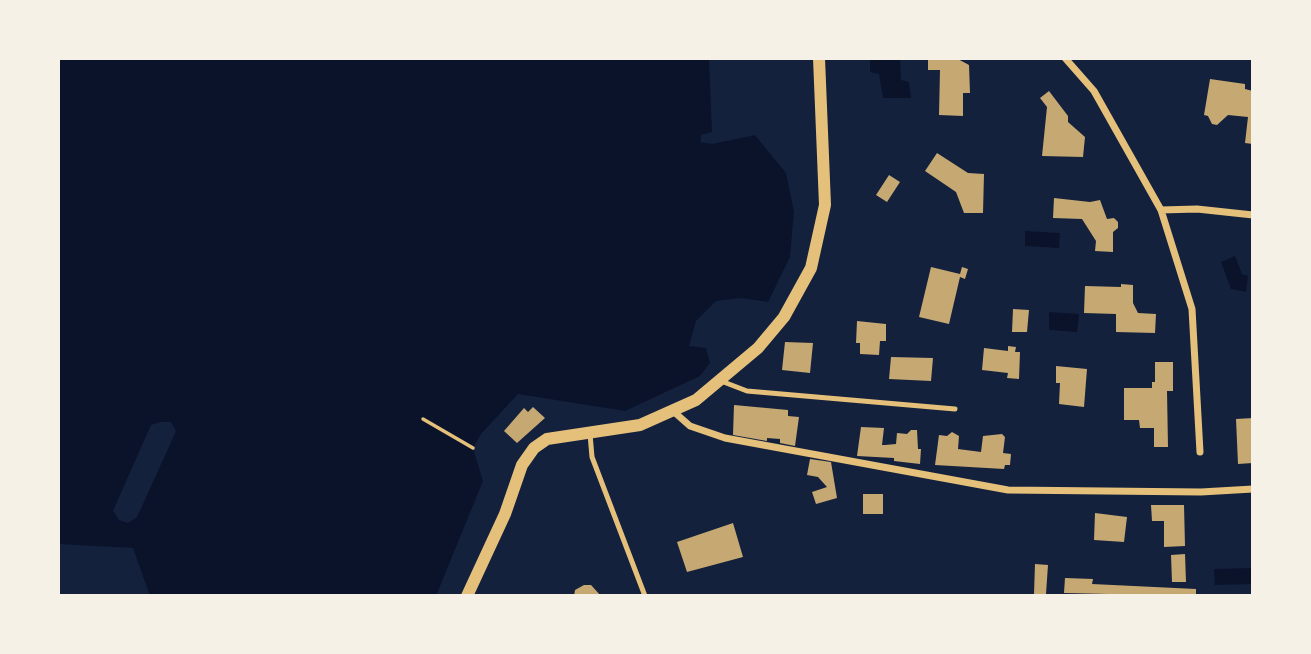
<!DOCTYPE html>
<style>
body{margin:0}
#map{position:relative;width:1311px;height:654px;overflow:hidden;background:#14213d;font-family:"Noto Sans",sans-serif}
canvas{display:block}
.frame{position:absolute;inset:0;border:60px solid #f6f1e7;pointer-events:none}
</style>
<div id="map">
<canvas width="1311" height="654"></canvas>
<div class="frame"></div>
</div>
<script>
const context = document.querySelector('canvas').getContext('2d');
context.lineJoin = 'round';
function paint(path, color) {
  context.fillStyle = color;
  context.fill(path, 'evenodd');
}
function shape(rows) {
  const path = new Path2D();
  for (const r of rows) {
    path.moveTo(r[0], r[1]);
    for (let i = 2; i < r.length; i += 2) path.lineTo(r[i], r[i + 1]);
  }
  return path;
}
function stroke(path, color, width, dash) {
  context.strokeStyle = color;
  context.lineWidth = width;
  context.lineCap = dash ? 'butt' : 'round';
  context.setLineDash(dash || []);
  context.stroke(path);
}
paint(shape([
 [58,58,709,58,712,132,701,135,701,142,712,144,755,135,786,173,794,211,790,257,768,302,741,298,716,301,696,321,689,346,706,348,710,363,700,376,625,411,518,394,481,434,473,448,483,481,436,596,150,596,133,548,58,544],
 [870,58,900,58,901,80,909,82,911,98,883,98,879,74,870,72],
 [1025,231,1060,233,1059,248,1025,246],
 [1235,256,1242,274,1248,276,1246,292,1231,289,1221,262],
 [1049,312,1079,314,1077,332,1049,330],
 [1252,568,1252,584,1215,585,1214,569]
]), '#0b132b');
paint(shape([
 [161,422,171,422,176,431,137,517,128,523,119,520,113,511,151,425]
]), '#14213d');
paint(shape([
 [928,58,956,58,969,65,970,93,963,93,963,116,939,115,940,70,928,70],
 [1210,79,1245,84,1245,89,1253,91,1253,144,1245,143,1248,117,1228,115,1217,125,1212,124,1208,116,1204,115],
 [1049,91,1068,116,1068,122,1085,137,1083,157,1042,156,1047,107,1040,98],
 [937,153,968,173,984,174,983,213,964,213,956,192,925,171],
 [889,175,900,182,887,202,876,195],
 [1054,198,1090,202,1100,200,1107,219,1114,218,1118,222,1118,228,1113,232,1113,252,1095,251,1096,241,1082,219,1053,218],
 [931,267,960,274,962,267,968,269,965,279,960,277,949,324,919,317],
 [1121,284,1133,285,1133,303,1138,313,1156,314,1155,333,1116,332,1116,314,1084,313,1085,286,1121,287],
 [1013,309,1029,310,1027,332,1012,332],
 [857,321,886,324,886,341,880,341,879,355,860,354,860,343,856,343],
 [785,342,813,343,810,373,782,370],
 [1008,346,1016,347,1015,352,1020,352,1019,379,1007,378,1008,373,982,370,984,348,1008,351],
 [891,357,933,358,931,381,889,379],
 [1155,362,1173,362,1173,391,1167,391,1168,447,1154,447,1154,428,1140,428,1139,420,1124,420,1124,388,1152,388,1152,382,1155,382],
 [1056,366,1087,369,1084,407,1059,404,1060,383,1056,383],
 [734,405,788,410,788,416,799,417,795,446,780,443,780,439,767,438,767,441,733,435],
 [533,407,545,418,517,443,504,431,524,408,528,412],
 [1253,418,1253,463,1238,464,1236,419],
 [861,427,884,428,882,445,885,445,896,444,897,433,907,434,911,430,917,430,918,449,921,449,920,464,894,461,894,458,857,456],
 [952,432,959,436,958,449,981,452,983,436,1002,434,1005,437,1003,453,1011,454,1010,465,1005,465,1004,469,935,465,939,435,947,436],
 [810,459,831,462,837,498,816,504,812,492,827,487,818,477,807,475],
 [863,494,883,494,883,514,863,514],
 [1151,505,1184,505,1185,546,1164,547,1164,521,1152,521],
 [1095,513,1127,517,1124,542,1094,540],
 [733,523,743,557,687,572,677,542],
 [1185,554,1186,582,1172,582,1171,555],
 [1035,564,1048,565,1046,594,1034,594],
 [1065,578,1093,579,1092,584,1196,589,1196,596,1064,593],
 [584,585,591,585,601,596,574,596,575,590]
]), '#c6a872');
stroke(shape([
 [423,419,473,448]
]), '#e5c07b', 3.5);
stroke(shape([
 [721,381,747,391,955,409],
 [590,434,592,457,645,596]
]), '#e5c07b', 5);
stroke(shape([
 [1065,58,1094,91,1161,210,1192,309,1200,452],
 [1161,210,1197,209,1253,215],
 [673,411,690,426,725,438,1008,490,1201,492,1253,489]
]), '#e5c07b', 7);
stroke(shape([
 [467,596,505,514,522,465,534,448,547,439,640,425,696,400,758,348,784,317,811,268,825,205,819,58]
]), '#e5c07b', 12);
</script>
